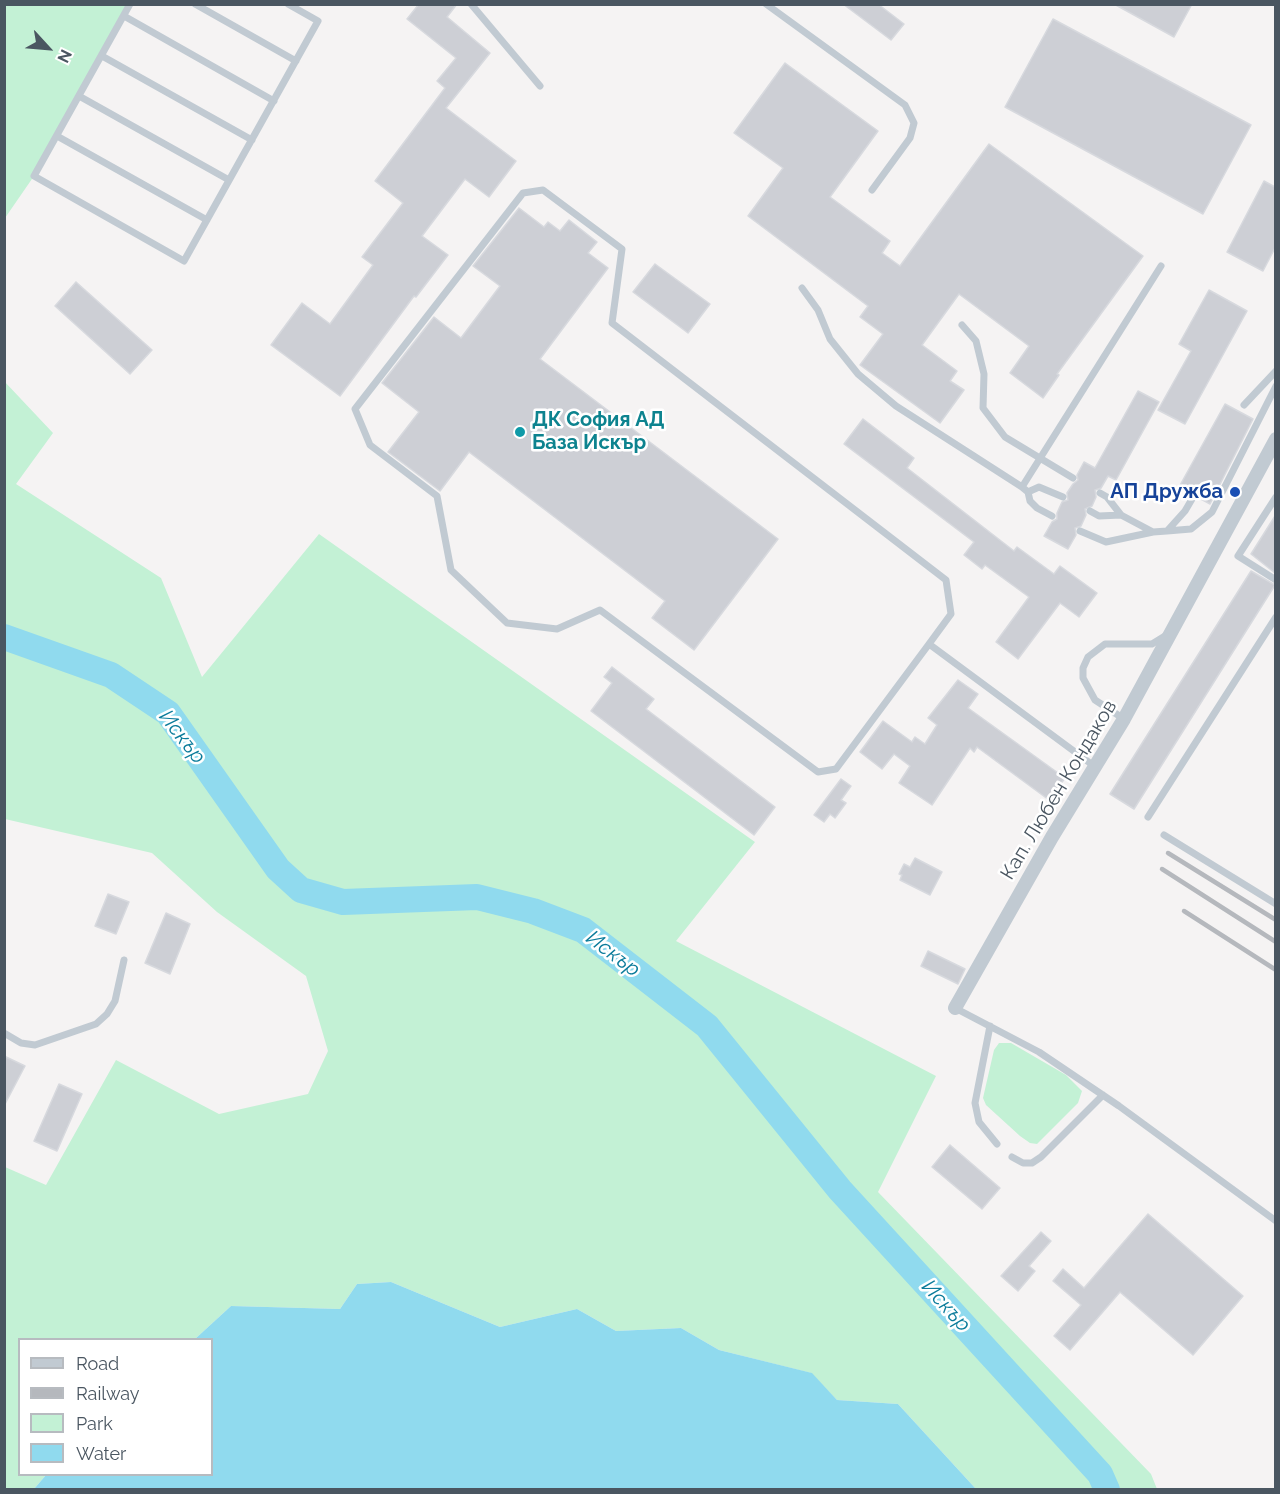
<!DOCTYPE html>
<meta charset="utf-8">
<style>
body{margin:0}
#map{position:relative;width:1280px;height:1494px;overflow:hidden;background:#f5f3f3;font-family:Raleway,sans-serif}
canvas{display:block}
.frame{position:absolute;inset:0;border:6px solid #4a5661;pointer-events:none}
.legend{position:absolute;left:18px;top:1338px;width:195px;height:138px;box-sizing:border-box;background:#fff;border:2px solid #b7bbc0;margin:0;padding:8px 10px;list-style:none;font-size:18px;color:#4a5661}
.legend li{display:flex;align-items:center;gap:12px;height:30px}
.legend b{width:30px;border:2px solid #b7bbc0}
.north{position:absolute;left:18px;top:18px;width:60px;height:60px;-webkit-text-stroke:4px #fff;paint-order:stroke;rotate:116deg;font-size:16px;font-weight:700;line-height:24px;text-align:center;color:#4a5661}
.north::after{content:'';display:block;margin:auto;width:21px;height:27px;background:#4a5661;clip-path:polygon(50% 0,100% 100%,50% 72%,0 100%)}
</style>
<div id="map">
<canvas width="1280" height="1494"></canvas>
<div class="frame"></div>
<ul class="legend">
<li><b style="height:8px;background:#c1cad2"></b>Road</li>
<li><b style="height:8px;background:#b5b8bd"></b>Railway</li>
<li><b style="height:16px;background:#c3f1d5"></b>Park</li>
<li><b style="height:16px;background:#90daee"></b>Water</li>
</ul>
<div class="north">N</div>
</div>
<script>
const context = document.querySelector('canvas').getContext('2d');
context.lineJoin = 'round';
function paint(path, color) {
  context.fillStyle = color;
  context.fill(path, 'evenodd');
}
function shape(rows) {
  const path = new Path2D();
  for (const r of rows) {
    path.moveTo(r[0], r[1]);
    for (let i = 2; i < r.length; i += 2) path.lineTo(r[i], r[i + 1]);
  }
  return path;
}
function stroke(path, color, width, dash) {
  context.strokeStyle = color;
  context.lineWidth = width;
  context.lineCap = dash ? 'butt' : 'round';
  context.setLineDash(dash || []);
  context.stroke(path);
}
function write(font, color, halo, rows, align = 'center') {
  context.font = font + ' Raleway,sans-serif';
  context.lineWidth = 5;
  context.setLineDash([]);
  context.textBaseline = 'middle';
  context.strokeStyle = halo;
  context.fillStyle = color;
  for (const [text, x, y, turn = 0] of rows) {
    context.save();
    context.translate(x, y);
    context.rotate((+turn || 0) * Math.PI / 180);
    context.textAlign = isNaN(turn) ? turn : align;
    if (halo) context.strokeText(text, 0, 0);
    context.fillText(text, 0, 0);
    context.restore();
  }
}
paint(shape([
 [5,5,130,5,34,176,5,218],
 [4,381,53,433,16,484,161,578,202,677,319,534,755,842,676,941,936,1076,878,1192,1151,1474,1157,1489,976,1489,898,1404,837,1400,811,1373,719,1350,681,1328,616,1331,577,1309,500,1327,391,1282,357,1284,340,1309,231,1306,195,1339,20,1340,20,1474,46,1475,34,1489,5,1489,5,1167,46,1185,116,1060,219,1114,308,1094,328,1051,306,976,217,912,152,853,5,819],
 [999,1043,1011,1043,1066,1075,1082,1091,1078,1103,1037,1144,1030,1143,1020,1136,986,1105,983,1098,994,1050]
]), '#c3f1d5');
paint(shape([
 [391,1282,500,1327,577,1309,616,1331,681,1328,719,1350,812,1373,837,1400,898,1404,976,1489,34,1489,46,1475,212,1474,212,1340,195,1339,231,1306,340,1309,357,1284]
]), '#90daee');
stroke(shape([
 [4,637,111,675,168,713,278,869,301,890,343,902,477,897,533,911,583,930,707,1026,840,1190,1100,1474,1107,1490]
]), '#90daee', 26);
const building = shape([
 [419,4,457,4,447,17,490,53,446,108,516,161,489,197,465,179,422,236,448,255,416,297,414,296,340,396,271,345,302,303,330,324,373,265,362,257,403,203,375,181,445,88,437,81,456,58,407,19,419,4],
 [843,4,878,4,904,24,891,40,843,4],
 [1114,4,1192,4,1174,37,1114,4],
 [1053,19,1251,125,1203,214,1005,107,1053,19],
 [785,63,878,131,830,197,890,241,882,253,900,266,989,144,1143,256,1057,374,1059,375,1043,398,1010,373,1029,346,959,294,922,345,957,371,950,381,964,390,940,423,860,365,883,334,860,317,868,306,748,216,783,168,734,133,785,63],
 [1264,181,1275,187,1275,248,1263,271,1227,252,1264,181],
 [519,208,544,227,548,222,560,231,569,220,597,242,588,253,608,268,540,359,778,539,694,650,652,618,665,601,469,452,440,491,388,452,419,412,382,383,434,317,461,338,500,286,473,266,519,208],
 [655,264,710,304,688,333,633,292,655,264],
 [76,282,152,350,130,374,55,306,76,282],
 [1209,290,1247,311,1185,424,1158,410,1191,351,1179,344,1209,290],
 [1138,391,1159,402,1116,480,1108,476,1101,488,1095,490,1096,497,1092,506,1085,509,1086,515,1081,526,1075,528,1076,535,1068,549,1044,536,1052,522,1057,519,1057,513,1062,502,1068,500,1067,493,1073,484,1078,480,1077,475,1084,462,1095,468,1138,391],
 [1225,404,1253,419,1210,504,1179,487,1225,404],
 [863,419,914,458,907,468,1014,551,1017,547,1054,574,1060,566,1097,593,1079,617,1060,603,1018,659,996,642,1029,597,985,565,982,569,964,555,974,542,844,444,863,419],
 [1275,516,1275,573,1251,554,1275,516],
 [1251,571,1275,585,1134,809,1110,794,1251,571],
 [612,667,654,699,646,709,775,807,754,835,591,711,612,683,604,677,612,667],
 [958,680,978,694,968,708,1065,778,1049,800,977,747,974,752,970,748,932,805,899,783,910,766,894,754,882,769,860,752,883,721,912,742,915,737,925,744,937,725,928,718,958,680],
 [841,779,851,786,841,800,846,803,835,818,830,814,824,822,814,815,841,779],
 [915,858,942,872,930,895,900,880,902,875,899,874,904,864,910,867,915,858],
 [108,894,129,902,116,934,95,926,108,894],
 [166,913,190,924,170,974,145,963,166,913],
 [928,951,965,969,958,984,921,966,928,951],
 [4,1056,25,1066,4,1106,4,1056],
 [59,1084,82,1094,57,1151,34,1141,59,1084],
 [950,1145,1000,1188,982,1209,932,1167,950,1145],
 [1148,1214,1243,1296,1193,1355,1120,1292,1070,1350,1054,1336,1081,1305,1053,1281,1063,1269,1084,1288,1148,1214],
 [1041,1232,1051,1241,1029,1266,1035,1271,1018,1291,1001,1276,1041,1232]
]);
paint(building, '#cdcfd5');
stroke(building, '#d7d9de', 1.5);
stroke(shape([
 [130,4,34,176,184,261,318,21,288,4],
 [195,4,296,61],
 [471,4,540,86],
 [766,4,905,105,914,123,910,138,872,190],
 [124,16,274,101],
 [102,56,252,140],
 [79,96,229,180],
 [57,136,207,220],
 [802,288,818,310,830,339,858,374,896,406,1022,487,1161,266],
 [962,325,976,341,984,374,983,408,1005,437,1073,478],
 [1244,405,1276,371],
 [1022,487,1028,492,1030,501,1037,508,1052,516],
 [1028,492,1039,487,1063,497],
 [1100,493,1107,497,1121,515,1153,532,1167,531,1185,511,1192,499],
 [1276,497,1238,556,1276,580],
 [1090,511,1099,516,1121,515],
 [1080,531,1106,542,1153,532],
 [1167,531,1191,529,1212,512,1276,386],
 [929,644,836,769,818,772,600,610,557,629,507,623,451,570,437,496,370,445,355,409,523,193,543,190,622,249,612,323,946,580,951,614,929,644,1094,766],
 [1124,719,1095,700,1083,678,1083,668,1088,657,1105,644,1152,644,1165,636],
 [1148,817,1276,617],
 [1164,835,1276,904],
 [955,1008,1039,1052,1119,1106,1276,1221],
 [990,1026,975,1103,979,1122,997,1144],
 [4,1033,21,1043,35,1045,96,1024,107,1014,115,1001,124,960],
 [1012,1157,1023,1163,1032,1163,1041,1157,1103,1095]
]), '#c1cad2', 7);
stroke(shape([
 [955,1008,1052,837,1124,719,1276,439]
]), '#c1cad2', 14);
stroke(shape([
 [1168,853,1276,920],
 [1162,869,1276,942],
 [1184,911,1276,970]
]), '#b5b8bd', 4.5);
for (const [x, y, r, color] of [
 [520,432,6,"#0f9aa8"],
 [1235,492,6,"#1a4fb4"]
]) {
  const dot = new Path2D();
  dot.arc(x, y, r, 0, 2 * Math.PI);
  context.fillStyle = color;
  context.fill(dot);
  stroke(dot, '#fff', 2);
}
write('bold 20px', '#0d838f', '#fff', [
 ["ДК София АД",532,420],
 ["База Искър",532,443]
], 'left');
write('bold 20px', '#164399', '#fff', [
 ["АП Дружба",1223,492]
], 'right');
write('20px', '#4a5661', '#fff', [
 ["Кап. Любен Кондаков",1059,790,-59]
]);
write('italic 21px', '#0c7c9b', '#fff', [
 ["Искър",182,737,52],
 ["Искър",613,954,37],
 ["Искър",946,1306,48]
]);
</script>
